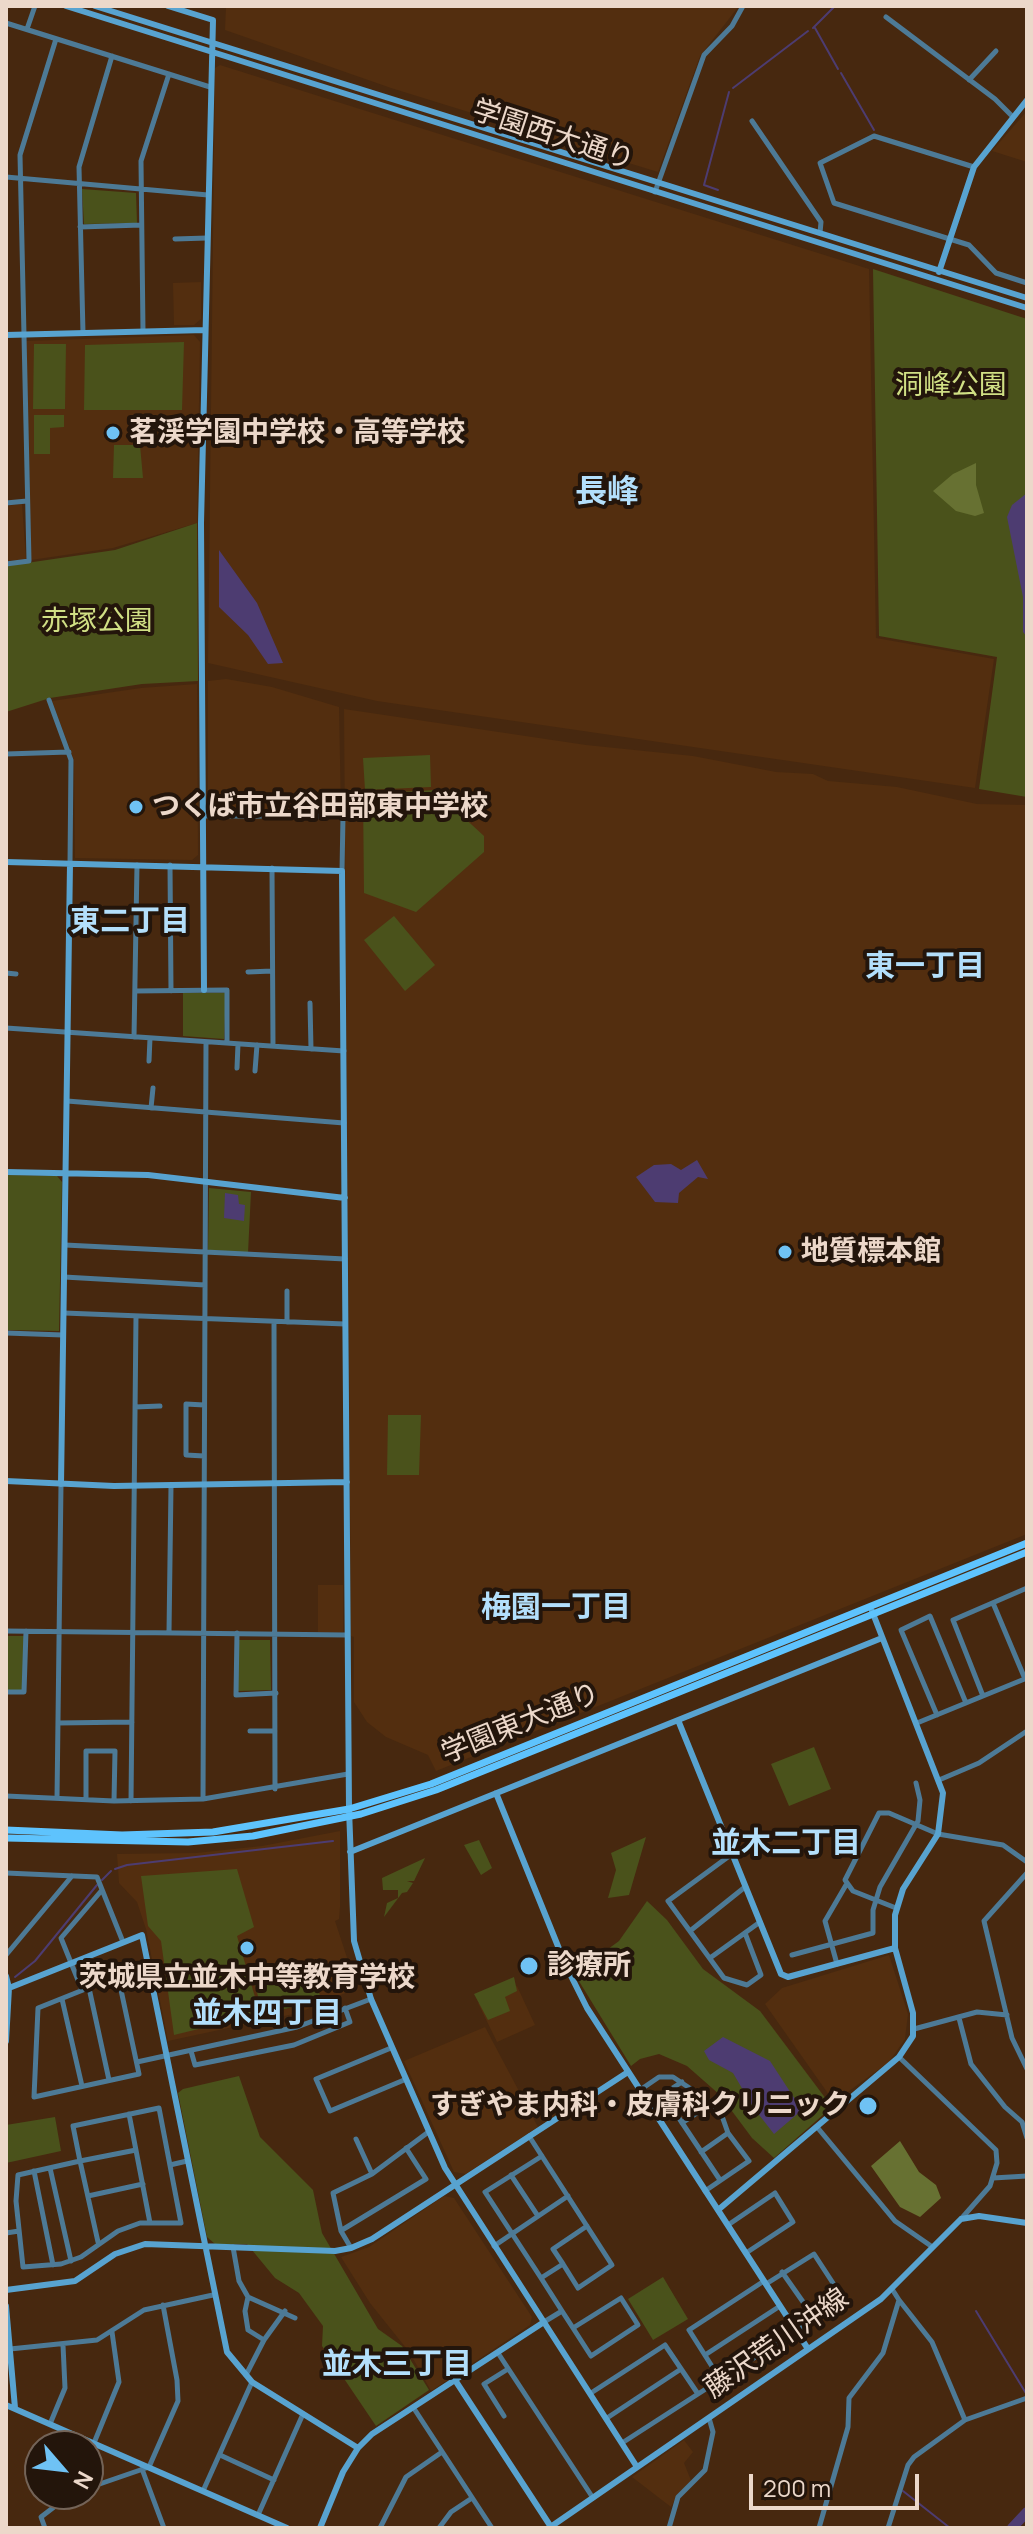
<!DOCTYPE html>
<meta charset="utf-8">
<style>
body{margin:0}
#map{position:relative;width:1033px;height:2534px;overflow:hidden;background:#47280f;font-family:Manrope,sans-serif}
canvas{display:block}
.frame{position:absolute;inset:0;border:8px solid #ecd8ca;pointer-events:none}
.north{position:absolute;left:24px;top:2430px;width:80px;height:80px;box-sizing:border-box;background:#23150b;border:2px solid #736357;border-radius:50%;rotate:118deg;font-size:22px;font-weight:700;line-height:32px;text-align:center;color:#ecd8ca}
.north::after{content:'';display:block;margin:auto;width:28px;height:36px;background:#6fc2f4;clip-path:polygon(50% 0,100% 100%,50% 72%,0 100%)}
.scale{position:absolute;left:749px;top:2474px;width:170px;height:36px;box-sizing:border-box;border:4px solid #ecd8ca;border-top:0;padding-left:10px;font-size:24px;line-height:28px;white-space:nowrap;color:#ecd8ca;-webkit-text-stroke:6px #23150b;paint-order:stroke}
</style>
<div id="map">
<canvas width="1033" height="2534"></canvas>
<div class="frame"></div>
<div class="north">N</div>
<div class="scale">200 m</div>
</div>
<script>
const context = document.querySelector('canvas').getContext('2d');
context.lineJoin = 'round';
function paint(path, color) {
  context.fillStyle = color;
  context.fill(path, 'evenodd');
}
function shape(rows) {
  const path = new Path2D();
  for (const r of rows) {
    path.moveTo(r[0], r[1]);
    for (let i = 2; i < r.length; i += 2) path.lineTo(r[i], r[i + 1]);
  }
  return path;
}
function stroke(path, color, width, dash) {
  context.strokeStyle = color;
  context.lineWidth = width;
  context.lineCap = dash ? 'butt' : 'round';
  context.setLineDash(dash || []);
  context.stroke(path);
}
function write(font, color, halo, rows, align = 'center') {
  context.font = font + ' Manrope,"Noto Sans JP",sans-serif';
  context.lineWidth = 8;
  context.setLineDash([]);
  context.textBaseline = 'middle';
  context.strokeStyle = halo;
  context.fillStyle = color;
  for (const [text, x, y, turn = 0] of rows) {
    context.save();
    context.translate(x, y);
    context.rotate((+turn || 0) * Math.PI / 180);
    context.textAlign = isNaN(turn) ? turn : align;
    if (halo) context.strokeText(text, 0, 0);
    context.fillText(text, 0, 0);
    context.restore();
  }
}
paint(shape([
 [226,6,739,6,700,56,658,172,547,138,540,130,517,127,391,88,225,30],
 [220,65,869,269,876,638,994,659,975,788,377,701,208,663,215,68],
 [1027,111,1027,162,992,151],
 [201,282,201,319,194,325,174,325,173,283],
 [194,335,200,342,197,523,113,548,31,560,26,341],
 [22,504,26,559,6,561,6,506],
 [226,679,272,687,339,707,341,812,208,810,208,681],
 [197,684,198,855,192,860,75,858,74,760,52,701,141,688],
 [344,709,586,745,693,756,776,772,813,774,828,781,897,787,977,804,1027,805,1027,1534,436,1771,428,1755,386,1737,367,1722,354,1702,354,1637,351,1636],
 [318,1585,343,1585,343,1632,318,1632],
 [340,1831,340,1907,339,1919,335,1921,357,1988,298,2013,168,2041,146,1929,137,1902,119,1883,117,1854,196,1853,262,1846],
 [889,1955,908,2014,905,2039,889,2062,834,2102,765,2004,782,1988],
 [517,1986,535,2025,497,2042,478,2003],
 [485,2027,538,2127,466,2174,454,2172,404,2061],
 [444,2196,454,2198,532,2317,530,2325,431,2391,410,2353,370,2303,341,2257,369,2247],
 [684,2440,693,2452,684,2463,692,2483,677,2495,671,2507,632,2477]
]), '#532e0f');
paint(shape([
 [82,189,136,193,137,223,84,224],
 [873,269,1027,319,1027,797,979,789,997,657,879,636],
 [184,342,182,410,84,410,85,345],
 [34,344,66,344,65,409,33,409],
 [34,415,64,415,64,427,50,428,50,454,34,454],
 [114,445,140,445,143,478,113,478],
 [197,523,198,681,142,684,50,698,6,712,6,566,115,550],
 [430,755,431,787,365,790,363,758],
 [434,790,484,836,484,852,416,912,364,893,363,794],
 [394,916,435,965,405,991,364,940],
 [183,993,226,993,224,1039,183,1036],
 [6,1175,57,1176,62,1182,59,1331,6,1330],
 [209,1188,251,1192,248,1253,208,1250],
 [388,1415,421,1415,419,1475,387,1475],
 [6,1636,25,1636,24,1690,6,1690],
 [238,1640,270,1640,271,1690,238,1691],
 [814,1747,831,1789,789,1806,771,1764],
 [646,1837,629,1895,608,1898,616,1870,611,1853],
 [479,1840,492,1868,481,1875,464,1845],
 [425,1858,414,1881,407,1881,413,1883,407,1892,402,1893,384,1917,387,1903,398,1898,398,1890,383,1890,382,1878],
 [237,1869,254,1927,237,1936,260,2014,174,2035,161,1941,148,1926,141,1876],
 [647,1901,667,1920,703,1969,760,2011,832,2107,774,2158,752,2138,720,2095,687,2066,659,2054,640,2059,631,2066,566,1960,604,1952,619,1941],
 [312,1969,321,1999,263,2015,255,1985],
 [514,1977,517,1991,505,1997,510,2011,488,2020,474,1994],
 [239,2076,260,2137,313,2190,322,2233,378,2329,402,2346,429,2390,376,2426,322,2346,323,2326,299,2293,275,2278,247,2244,215,2244,207,2237,178,2093,183,2089],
 [55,2117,61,2151,6,2163,6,2125],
 [663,2277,688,2319,653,2340,628,2299]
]), '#4a521b');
paint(shape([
 [976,463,976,485,984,513,975,516,956,511,933,491,953,474],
 [900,2141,919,2172,936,2185,941,2198,920,2217,900,2207,871,2166]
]), '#677132');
paint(shape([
 [1027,493,1027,637,1023,632,1023,597,1007,517,1012,505],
 [219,550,257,603,283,663,268,664,248,635,219,607],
 [697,1160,708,1179,698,1177,679,1193,678,1203,655,1202,636,1177,654,1165,671,1164,681,1170],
 [225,1193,238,1195,239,1204,245,1205,244,1221,224,1218],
 [723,2037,770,2061,802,2110,774,2134,753,2107,733,2073,709,2060,704,2051]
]), '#4d3c71');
stroke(shape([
 [813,28,835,6],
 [815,28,838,69],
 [841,73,874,130],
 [733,88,808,31],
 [718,190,704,185,729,92],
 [115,1869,127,1865,333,1841],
 [102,1880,111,1871],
 [15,1977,35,1961,97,1885],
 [976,2311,1027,2395],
 [903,2491,950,2528]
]), '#4d3c71', 2);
stroke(shape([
 [1012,2528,1027,2512]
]), '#4d3c71', 10);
stroke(shape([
 [886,17,995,99,1013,117],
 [6,23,210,87],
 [27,29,35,6],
 [969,80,996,51],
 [752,121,821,222,820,233],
 [974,167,874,136,820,163,834,203,969,245,996,273,1027,283],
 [6,177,208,195],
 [655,192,704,55,732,26,743,6],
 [80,227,141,225],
 [175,239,207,238],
 [143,331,141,161,169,74],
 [83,333,79,167,112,56],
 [6,503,27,501],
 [6,564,29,561,20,155,56,39],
 [49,700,71,760,70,864],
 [6,754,69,752],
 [203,816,343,816,342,871],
 [170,865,171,991],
 [272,868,273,1046],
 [248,972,272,971],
 [6,973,16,974],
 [135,991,227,990,227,1043],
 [310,1003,311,1049],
 [6,1028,344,1051],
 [134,1037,137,865],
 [149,1061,150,1038],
 [237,1068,238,1044],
 [255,1071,257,1045],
 [67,1101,344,1123],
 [151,1108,153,1088],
 [65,1245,345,1259],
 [64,1277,205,1285],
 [64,1313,345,1324],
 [274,1322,275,1789],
 [287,1322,287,1291],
 [6,1333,63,1335],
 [135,1407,160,1406],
 [204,1456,186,1455,186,1404,204,1405],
 [993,1603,1025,1679],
 [6,1631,347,1635],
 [169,1632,171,1486],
 [237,1633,236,1695,276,1693],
 [6,1692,24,1692,26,1631],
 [983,1696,953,1620,1027,1588],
 [937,1715,901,1630,930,1616,966,1703],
 [58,1723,132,1722],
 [917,1723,1027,1678],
 [250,1731,275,1731],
 [939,1780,979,1763,1027,1731],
 [6,1796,114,1801,203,1799,348,1774],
 [57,1798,61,1484],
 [86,1799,86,1751,115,1751,114,1801],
 [203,1799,206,1042],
 [131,1801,136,1316],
 [732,1854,668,1901,724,1978,747,1985,761,1975,745,1933],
 [6,1873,97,1877,123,1942],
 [1027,1873,984,1921,1012,2038,1027,2069],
 [896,1908,853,1891,845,1880,879,1813,889,1813,938,1834,1003,1845,1027,1862],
 [690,1931,745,1887],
 [6,1955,72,1876],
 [792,1955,873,1933,873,1910,880,1887,918,1821,920,1800,916,1783],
 [710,1958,760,1922],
 [837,1964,825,1921,846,1885],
 [118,1976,139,2074,34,2097,38,2008,118,1976],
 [89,1988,109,2080],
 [82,1990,61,1938,102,1890],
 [62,1999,82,2086],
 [959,2018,971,2064,1005,2107,1022,2122,1027,2138],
 [914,2029,977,2012,1007,2015],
 [391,2048,316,2079,330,2111,404,2080],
 [191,2051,195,2065,294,2045,350,2022,345,2008],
 [899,2057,996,2150,997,2163,990,2186,961,2219],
 [137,2062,297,2027,371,1999],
 [682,2082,663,2094,720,2180],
 [640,2090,659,2077,673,2077,712,2103,722,2116,728,2133,749,2161,705,2191],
 [129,2114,150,2223],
 [682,2123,712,2103],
 [817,2127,895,2221,931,2246],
 [529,2136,612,2265,578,2288,563,2264,541,2278,562,2311,544,2322],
 [356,2139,372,2174],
 [701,2152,728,2133],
 [170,2165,187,2161],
 [50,2168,71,2261],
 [34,2171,53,2265],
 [511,2175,538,2216],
 [993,2178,1027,2176],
 [88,2196,143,2184],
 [728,2225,775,2193,793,2222,746,2253],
 [342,2230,426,2179,406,2148],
 [6,2233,19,2231],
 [98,2242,80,2161,73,2126,159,2108,181,2223,140,2223,118,2231,81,2257,61,2264,23,2267,16,2201,18,2175,80,2161,136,2150],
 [494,2246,568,2196],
 [233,2247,239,2281,248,2297,295,2318],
 [351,2248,341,2231,333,2193,372,2174,427,2133],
 [563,2264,553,2249,587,2226],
 [782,2272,815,2319],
 [541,2278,485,2192,542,2156],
 [248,2297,245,2311,248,2330,264,2340],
 [899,2300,932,2342,965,2420],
 [562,2311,573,2328,591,2356,638,2325,621,2298,573,2328],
 [10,2349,97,2340,144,2310,213,2295],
 [498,2353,593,2498],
 [705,2355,780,2306],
 [246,2375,264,2340,285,2311],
 [720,2379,689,2330,764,2281],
 [591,2393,665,2345,698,2394,622,2443],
 [698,2394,844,2300,814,2254,766,2284],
 [413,2407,492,2528],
 [504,2416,484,2384,508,2369],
 [607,2418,681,2369],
 [50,2424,65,2388,63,2345],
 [94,2443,119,2382,112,2332],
 [220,2455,274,2480],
 [142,2469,164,2528],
 [88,2488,149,2467,178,2401,177,2380,163,2305],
 [203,2491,252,2382],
 [258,2515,303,2414],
 [45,2528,41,2517,71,2494],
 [380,2528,406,2477,442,2452],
 [439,2528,451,2512,472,2498],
 [669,2528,678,2497,705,2470,713,2432,709,2418],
 [819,2528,848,2427,849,2398,883,2353,899,2300,892,2289],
 [888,2528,908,2465,914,2457,965,2420,1027,2398]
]), '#4d7a96', 5);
stroke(shape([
 [66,6,1027,308],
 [95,6,1027,298],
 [168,6,213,20,201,523,204,990],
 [939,272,974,167,1027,100],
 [6,335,205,330],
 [6,862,342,871,349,1809,354,1941,371,1999,445,2168,637,2467],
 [6,1172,148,1175,345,1198],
 [6,1481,114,1486,347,1482],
 [61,1484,70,864],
 [678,1720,781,1974,788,1977,895,1948],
 [496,1793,566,1966,587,2008,808,2349],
 [350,1852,882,1638],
 [6,1976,9,1988,6,2041],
 [9,1988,142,1935,227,2352,252,2382,358,2448],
 [718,2210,899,2057,913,2036,913,2013,895,1948,895,1915,903,1889,938,1834,943,1793,872,1611],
 [6,2290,75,2281,115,2254,145,2244,335,2251,351,2248,372,2239,628,2072],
 [6,2306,15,2408],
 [455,2380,551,2527],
 [6,2405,287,2528],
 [320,2528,343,2472,358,2448,372,2434,544,2322],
 [549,2528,881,2299,961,2219,979,2216,1027,2223]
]), '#58a3d0', 6);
stroke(shape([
 [6,1830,122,1835,213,1832,349,1809,431,1784,1027,1543],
 [6,1838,188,1842,253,1836,361,1814,436,1790,1027,1552]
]), '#5ec3fd', 7);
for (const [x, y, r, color] of [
 [113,433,8,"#6fc2f4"],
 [136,807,8,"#6fc2f4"],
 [785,1252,8,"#6fc2f4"],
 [247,1948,8,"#6fc2f4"],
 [529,1966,10,"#6fc2f4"],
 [868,2106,10,"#6fc2f4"]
]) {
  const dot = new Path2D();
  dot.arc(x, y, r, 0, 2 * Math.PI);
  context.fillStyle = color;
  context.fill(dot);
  stroke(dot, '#23150b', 3);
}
write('28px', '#ecd8ca', '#23150b', [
 ["学園西大通り",553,136,18],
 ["学園東大通り",521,1724,-22],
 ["藤沢荒川沖線",777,2344,-35]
]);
write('28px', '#d0df84', '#23150b', [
 ["洞峰公園",951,386],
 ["赤塚公園",97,622]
]);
write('bold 28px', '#ecd8ca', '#23150b', [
 ["茗渓学園中学校・高等学校",129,433],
 ["つくば市立谷田部東中学校",152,807],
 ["地質標本館",801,1252],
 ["診療所",547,1966],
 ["茨城県立並木中等教育学校",247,1978,"center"],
 ["すぎやま内科・皮膚科クリニック",850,2106,"right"]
], 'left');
write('bold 30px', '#b3dffb', '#23150b', [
 ["東二丁目",130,923],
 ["東一丁目",925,968],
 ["梅園一丁目",556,1609],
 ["並木二丁目",786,1845],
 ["並木四丁目",267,2015],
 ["並木三丁目",397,2366]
]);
write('bold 32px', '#b3dffb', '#23150b', [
 ["長峰",607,493]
]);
</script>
